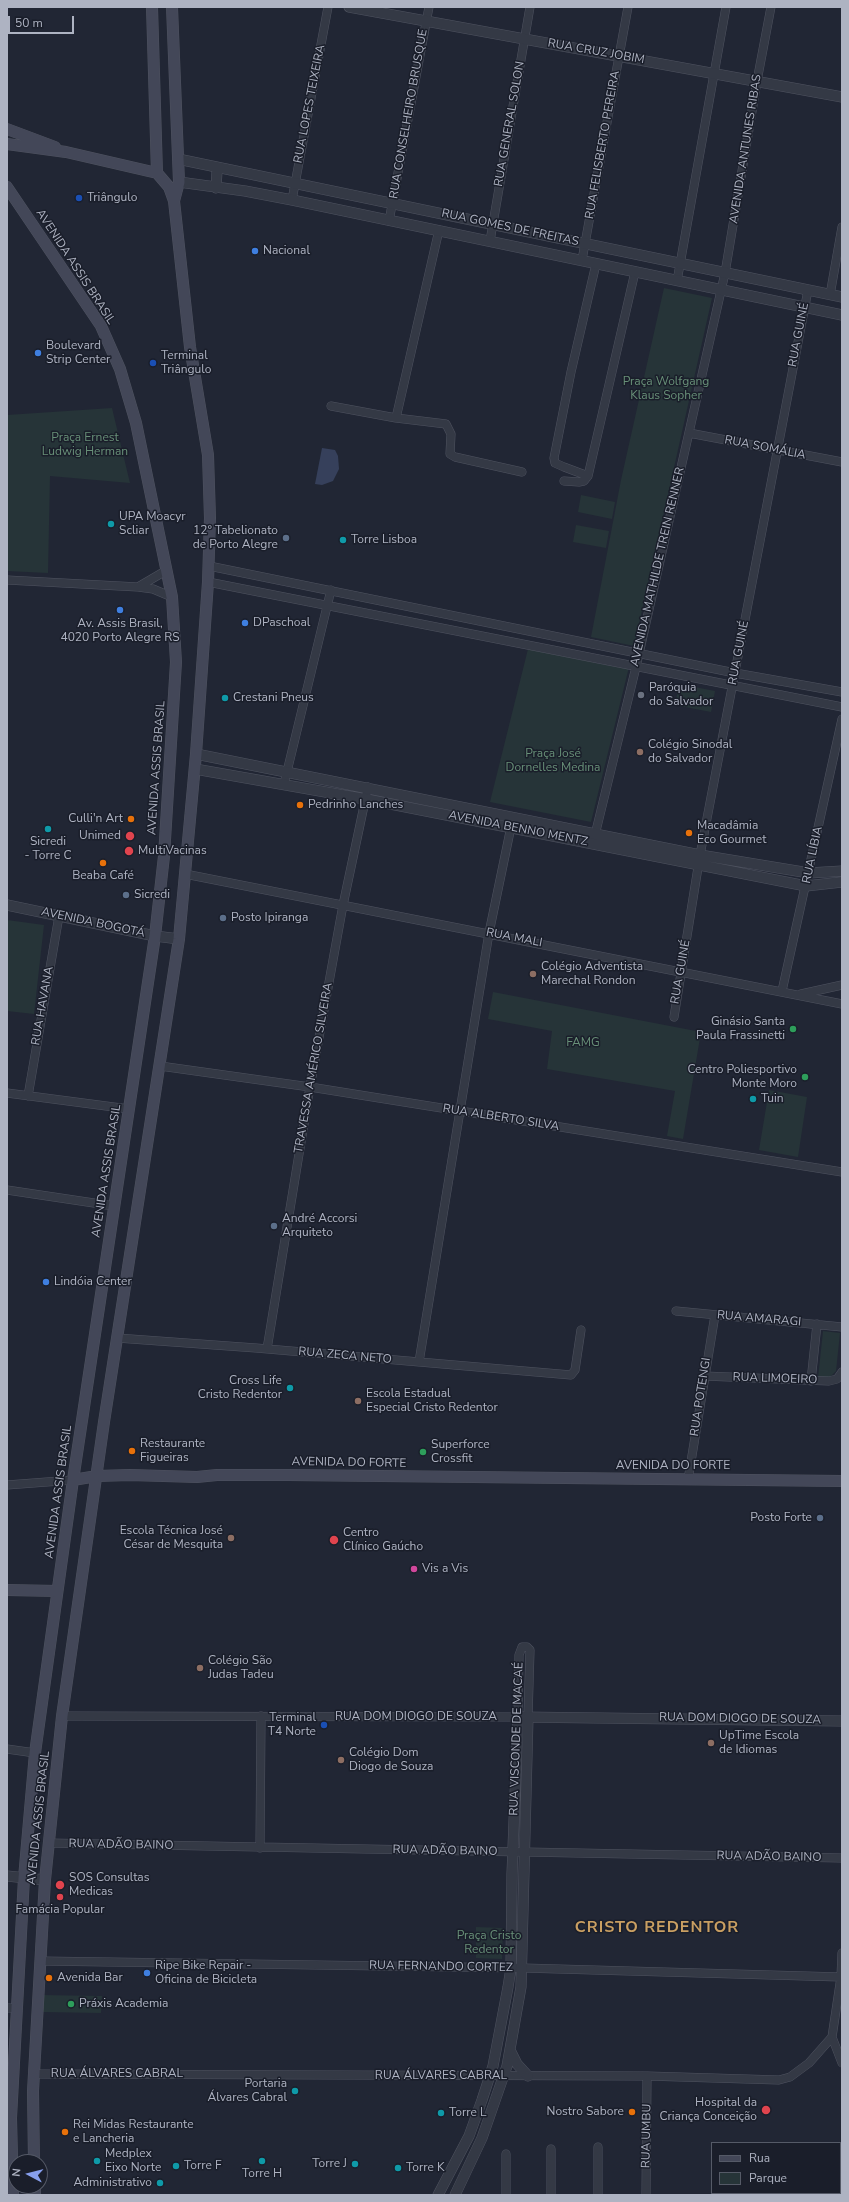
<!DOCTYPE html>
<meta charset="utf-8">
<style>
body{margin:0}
#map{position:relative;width:849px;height:2202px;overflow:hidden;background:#212634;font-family:"Nunito Sans",sans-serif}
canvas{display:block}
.frame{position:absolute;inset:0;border:8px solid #aeb3c2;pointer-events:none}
.legend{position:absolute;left:711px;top:2142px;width:130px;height:52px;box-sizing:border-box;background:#1a1e2a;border:1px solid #555a67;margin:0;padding:5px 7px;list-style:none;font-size:12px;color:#aeb3c2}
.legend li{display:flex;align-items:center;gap:8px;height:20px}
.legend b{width:20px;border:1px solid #555a67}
.north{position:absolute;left:8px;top:2154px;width:40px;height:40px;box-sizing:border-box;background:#1a1e2a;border:1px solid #555a67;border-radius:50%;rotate:277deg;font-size:11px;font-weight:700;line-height:16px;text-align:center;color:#aeb3c2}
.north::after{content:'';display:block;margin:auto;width:14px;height:18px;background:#879fee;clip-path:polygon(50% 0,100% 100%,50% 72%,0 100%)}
.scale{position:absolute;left:8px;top:16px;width:66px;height:18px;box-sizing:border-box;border:2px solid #aeb3c2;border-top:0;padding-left:5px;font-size:12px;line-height:14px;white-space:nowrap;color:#aeb3c2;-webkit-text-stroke:3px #1a1e2a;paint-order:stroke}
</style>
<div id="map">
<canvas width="849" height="2202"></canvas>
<div class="frame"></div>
<ul class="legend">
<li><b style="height:5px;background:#434758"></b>Rua</li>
<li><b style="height:11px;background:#263438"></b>Parque</li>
</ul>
<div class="north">N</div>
<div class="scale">50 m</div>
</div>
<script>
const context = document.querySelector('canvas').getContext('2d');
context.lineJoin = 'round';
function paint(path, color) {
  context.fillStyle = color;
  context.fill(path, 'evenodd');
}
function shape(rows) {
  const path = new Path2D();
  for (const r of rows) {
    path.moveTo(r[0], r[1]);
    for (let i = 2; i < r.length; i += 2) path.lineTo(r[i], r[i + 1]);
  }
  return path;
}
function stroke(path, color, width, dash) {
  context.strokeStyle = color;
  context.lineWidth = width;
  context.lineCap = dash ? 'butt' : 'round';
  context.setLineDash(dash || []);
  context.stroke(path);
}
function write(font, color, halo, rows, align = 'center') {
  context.font = font + ' "Nunito Sans",sans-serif';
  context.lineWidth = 3;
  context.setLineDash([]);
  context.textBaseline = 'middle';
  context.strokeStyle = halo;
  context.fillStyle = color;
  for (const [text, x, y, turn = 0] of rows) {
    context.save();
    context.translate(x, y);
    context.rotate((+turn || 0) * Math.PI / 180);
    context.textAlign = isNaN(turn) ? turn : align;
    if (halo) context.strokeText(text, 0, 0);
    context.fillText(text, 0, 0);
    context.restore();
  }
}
paint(shape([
 [664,288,712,298,634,646,591,637,621,480],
 [112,408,130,483,50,476,48,573,7,571,7,415],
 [581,495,615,502,612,519,578,512],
 [576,525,609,531,606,548,573,542],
 [528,649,621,668,629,667,591,822,490,802],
 [679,684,715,691,711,712,675,705],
 [7,920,44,925,34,1014,7,1011],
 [493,992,701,1032,683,1139,667,1136,675,1091,547,1069,552,1031,488,1019],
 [769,1090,807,1097,798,1157,759,1150],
 [823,1331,840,1333,836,1371,829,1378,818,1378],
 [476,1927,503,1928,502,1959,476,1958],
 [41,1995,102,1996,101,2013,41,2012]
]), '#263438');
paint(shape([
 [322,448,335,450,338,456,339,469,333,481,322,485,315,484]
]), '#36405b');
const minor = shape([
 [292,200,328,7],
 [389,221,429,7],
 [490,241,530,7],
 [582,260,628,7],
 [677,281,726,7],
 [830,295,842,227],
 [331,406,396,418,446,424,451,434,450,454,455,457,522,472],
 [396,418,439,230],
 [689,433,842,462],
 [588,476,564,467,555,463,554,458,571,372,596,264],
 [564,481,579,482,584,481,588,476,635,272],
 [209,566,735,673,842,692],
 [7,580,138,587,153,589,172,597],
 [208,582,842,707],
 [138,587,167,570],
 [284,784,331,590],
 [594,839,636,667,725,273,757,81,771,7],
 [185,874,842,1004],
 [782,991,842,719],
 [801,994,842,985],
 [674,1017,700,855,808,290],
 [160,1066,310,1087,842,1172],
 [7,1093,129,1109],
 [28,1096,59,916],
 [7,1190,114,1206],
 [676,1311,842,1327],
 [117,1338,256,1348,571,1375,575,1370,581,1330],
 [267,1349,310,1087,343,905,368,787],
 [419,1362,489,933,512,822],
 [704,1376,829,1381,837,1379,842,1372],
 [811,1381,817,1324],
 [688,1480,715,1315],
 [7,1485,73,1480],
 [62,1716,518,1717,519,1655,522,1647,527,1647,530,1650,528,1717],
 [7,1749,35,1753],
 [48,1843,842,1858],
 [260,1848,261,1716],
 [40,1961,523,1968,841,1977],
 [7,2008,17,2008],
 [832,2037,841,1977,842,1953],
 [832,2037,842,2063],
 [34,2074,647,2076,779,2080,790,2077,809,2063,832,2037],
 [598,2147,598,2195],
 [551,2149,551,2195],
 [506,2195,506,2154],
 [646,2195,647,2076]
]);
const tertiary = shape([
 [349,7,842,97],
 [178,159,842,297],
 [179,182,245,191,292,200,842,315],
 [216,188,217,171,221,168],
 [196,754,700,855,809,873,842,871],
 [195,769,365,799,806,886,842,882],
 [7,905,155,936,179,939],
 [7,1876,45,1880],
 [510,2050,517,2064,528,2076],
 [438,2195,469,2136,482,2100,493,2066,508,1987,511,1968,512,1874,518,1717,842,1721],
 [455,2195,482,2138,507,2066,521,1987,528,1717]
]);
const secondary = shape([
 [152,7,157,173],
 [172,7,179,182,174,201],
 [7,129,55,147],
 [7,144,66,152,157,173],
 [7,187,101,326,120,369,136,423,172,597,176,662,164,856,155,936,73,1480,35,1753,24,1878,11,2118,13,2195],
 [73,1480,97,1476,130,1475,197,1477,217,1475,288,1475,842,1481],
 [7,1590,57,1591],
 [34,2162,33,2091,45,1880,62,1716,104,1422,179,939,196,754,208,582,210,518,208,455,190,347,174,201,169,187,157,173],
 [35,2186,35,2195]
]);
stroke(minor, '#4f5360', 9);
stroke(tertiary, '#4f5360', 11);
stroke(secondary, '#4f5360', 12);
stroke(minor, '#343945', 8);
stroke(tertiary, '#343945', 10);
stroke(secondary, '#434758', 11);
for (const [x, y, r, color] of [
 [79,198,4,"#1a4fb4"],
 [255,251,4,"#3f7fe0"],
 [38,353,4,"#3f7fe0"],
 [153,363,4,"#1a4fb4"],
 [111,524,4,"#0f9aa8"],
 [286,538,4,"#5c6f8a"],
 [343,540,4,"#0f9aa8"],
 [120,610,4,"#3f7fe0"],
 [245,623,4,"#3f7fe0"],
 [641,695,4,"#6b7280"],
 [225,698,4,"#0f9aa8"],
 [640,752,4,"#8d6e63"],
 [300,805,4,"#e8710a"],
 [131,819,4,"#e8710a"],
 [48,829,4,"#0f9aa8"],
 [689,833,4,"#e8710a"],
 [130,836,5,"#e0444e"],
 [129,851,5,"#e0444e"],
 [103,863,4,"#e8710a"],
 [126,895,4,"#5c6f8a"],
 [223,918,4,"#5c6f8a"],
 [533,974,4,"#8d6e63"],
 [793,1029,4,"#2e9e5b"],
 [805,1077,4,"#2e9e5b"],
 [753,1099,4,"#0f9aa8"],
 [274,1226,4,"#5c6f8a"],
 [46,1282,4,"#3f7fe0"],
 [290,1388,4,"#0f9aa8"],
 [358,1401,4,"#8d6e63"],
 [132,1451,4,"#e8710a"],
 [423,1452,4,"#2e9e5b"],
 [820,1518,4,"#5c6f8a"],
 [231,1538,4,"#8d6e63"],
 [334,1540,5,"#e0444e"],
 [414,1569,4,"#d1479c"],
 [200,1668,4,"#8d6e63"],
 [324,1725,4,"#1a4fb4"],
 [711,1743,4,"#8d6e63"],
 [341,1760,4,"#8d6e63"],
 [60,1885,5,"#e0444e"],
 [60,1897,4,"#e0444e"],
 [147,1973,4,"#3f7fe0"],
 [49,1978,4,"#e8710a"],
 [71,2004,4,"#2e9e5b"],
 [295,2091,4,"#0f9aa8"],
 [766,2110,5,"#e0444e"],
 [632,2112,4,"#e8710a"],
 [441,2113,4,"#0f9aa8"],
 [65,2132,4,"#e8710a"],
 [97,2161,4,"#0f9aa8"],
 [262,2161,4,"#0f9aa8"],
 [355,2164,4,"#0f9aa8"],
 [176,2166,4,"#0f9aa8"],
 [398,2168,4,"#0f9aa8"],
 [160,2183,4,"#0f9aa8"]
]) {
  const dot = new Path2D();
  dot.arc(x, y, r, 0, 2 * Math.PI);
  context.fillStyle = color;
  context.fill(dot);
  stroke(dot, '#1a1e2a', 1.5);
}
write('12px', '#aeb3c2', '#1a1e2a', [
 ["RUA CRUZ JOBIM",596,52,10],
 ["RUA LOPES TEIXEIRA",310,104,-79],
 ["RUA CONSELHEIRO BRUSQUE",409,114,-80],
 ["RUA GENERAL SOLON",510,124,-80],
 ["RUA FELISBERTO PEREIRA",603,145,-80],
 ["AVENIDA ANTUNES RIBAS",746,149,-81],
 ["RUA GOMES DE FREITAS",510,228,12],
 ["AVENIDA ASSIS BRASIL",75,267,57],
 ["RUA GUINÉ",799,335,-79],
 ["RUA SOMÁLIA",765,448,11],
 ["AVENIDA MATHILDE TREIN RENNER",658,567,-77],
 ["RUA GUINÉ",739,653,-79],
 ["AVENIDA ASSIS BRASIL",157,768,-86],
 ["AVENIDA BENNO MENTZ",518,829,11],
 ["RUA LÍBIA",813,855,-78],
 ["AVENIDA BOGOTÁ",93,923,12],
 ["RUA MALI",514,938,11],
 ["RUA GUINÉ",681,972,-80],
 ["RUA HAVANA",43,1006,-80],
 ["TRAVESSA AMÉRICO SILVEIRA",314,1068,-80],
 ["RUA ALBERTO SILVA",501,1118,9],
 ["AVENIDA ASSIS BRASIL",107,1171,-81],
 ["RUA AMARAGI",759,1319,5],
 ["RUA ZECA NETO",345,1356,5],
 ["RUA LIMOEIRO",775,1379,2],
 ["RUA POTENGI",701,1397,-81],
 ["AVENIDA DO FORTE",349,1463,1],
 ["AVENIDA DO FORTE",673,1466],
 ["AVENIDA ASSIS BRASIL",59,1492,-82],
 ["RUA DOM DIOGO DE SOUZA",416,1717],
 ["RUA DOM DIOGO DE SOUZA",740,1719,1],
 ["RUA VISCONDE DE MACAÉ",517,1739,-88],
 ["AVENIDA ASSIS BRASIL",39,1818,-84],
 ["RUA ADÃO BAINO",121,1845,1],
 ["RUA ADÃO BAINO",445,1851,1],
 ["RUA ADÃO BAINO",769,1857,1],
 ["RUA FERNANDO CORTEZ",441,1967,1],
 ["RUA ÁLVARES CABRAL",117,2074],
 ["RUA ÁLVARES CABRAL",441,2076],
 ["RUA UMBU",647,2136,-89]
]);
write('12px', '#aeb3c2', '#1a1e2a', [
 ["Triângulo",87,198],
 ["Nacional",263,251],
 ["Boulevard",46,346],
 ["Strip Center",46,360],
 ["Terminal",161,356],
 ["Triângulo",161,370],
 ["UPA Moacyr",119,517],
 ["Scliar",119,531],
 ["12° Tabelionato",278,531,"right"],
 ["de Porto Alegre",278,545,"right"],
 ["Torre Lisboa",351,540],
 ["DPaschoal",253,623],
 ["Av. Assis Brasil,",120,624,"center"],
 ["4020 Porto Alegre RS",120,638,"center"],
 ["Paróquia",649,688],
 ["do Salvador",649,702],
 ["Crestani Pneus",233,698],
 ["Colégio Sinodal",648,745],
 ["do Salvador",648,759],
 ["Pedrinho Lanches",308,805],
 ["Culli'n Art",123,819,"right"],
 ["Macadâmia",697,826],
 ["Eco Gourmet",697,840],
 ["Unimed",121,836,"right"],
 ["Sicredi",48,842,"center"],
 ["- Torre C",48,856,"center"],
 ["MultiVacinas",138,851],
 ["Beaba Café",103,876,"center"],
 ["Sicredi",134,895],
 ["Posto Ipiranga",231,918],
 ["Colégio Adventista",541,967],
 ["Marechal Rondon",541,981],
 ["Ginásio Santa",785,1022,"right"],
 ["Paula Frassinetti",785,1036,"right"],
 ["Centro Poliesportivo",797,1070,"right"],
 ["Monte Moro",797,1084,"right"],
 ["Tuin",761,1099],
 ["André Accorsi",282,1219],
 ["Arquiteto",282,1233],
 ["Lindóia Center",54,1282],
 ["Cross Life",282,1381,"right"],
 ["Cristo Redentor",282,1395,"right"],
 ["Escola Estadual",366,1394],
 ["Especial Cristo Redentor",366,1408],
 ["Restaurante",140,1444],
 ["Figueiras",140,1458],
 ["Superforce",431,1445],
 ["Crossfit",431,1459],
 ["Posto Forte",812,1518,"right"],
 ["Escola Técnica José",223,1531,"right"],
 ["César de Mesquita",223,1545,"right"],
 ["Centro",343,1533],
 ["Clínico Gaúcho",343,1547],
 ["Vis a Vis",422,1569],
 ["Colégio São",208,1661],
 ["Judas Tadeu",208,1675],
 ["Terminal",316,1718,"right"],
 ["T4 Norte",316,1732,"right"],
 ["UpTime Escola",719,1736],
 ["de Idiomas",719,1750],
 ["Colégio Dom",349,1753],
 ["Diogo de Souza",349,1767],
 ["SOS Consultas",69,1878],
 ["Medicas",69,1892],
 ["Famácia Popular",60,1910,"center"],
 ["Ripe Bike Repair -",155,1966],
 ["Oficina de Bicicleta",155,1980],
 ["Avenida Bar",57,1978],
 ["Práxis Academia",79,2004],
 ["Portaria",287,2084,"right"],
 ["Álvares Cabral",287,2098,"right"],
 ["Hospital da",757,2103,"right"],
 ["Criança Conceição",757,2117,"right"],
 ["Nostro Sabore",624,2112,"right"],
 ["Torre L",449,2113],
 ["Rei Midas Restaurante",73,2125],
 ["e Lancheria",73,2139],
 ["Medplex",105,2154],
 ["Eixo Norte",105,2168],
 ["Torre J",347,2164,"right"],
 ["Torre F",184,2166],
 ["Torre K",406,2168],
 ["Torre H",262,2174,"center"],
 ["Administrativo",152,2183,"right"]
], 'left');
write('12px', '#689078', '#1a1e2a', [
 ["Praça Wolfgang",666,382],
 ["Klaus Sopher",666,396],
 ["Praça Ernest",85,438],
 ["Ludwig Herman",85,452],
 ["Praça José",553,754],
 ["Dornelles Medina",553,768],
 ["FAMG",583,1043],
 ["Praça Cristo",489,1936],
 ["Redentor",489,1950]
]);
context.letterSpacing = '1px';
write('bold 16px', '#c99f62', '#1a1e2a', [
 ["CRISTO REDENTOR",657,1928]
]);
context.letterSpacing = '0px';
</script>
